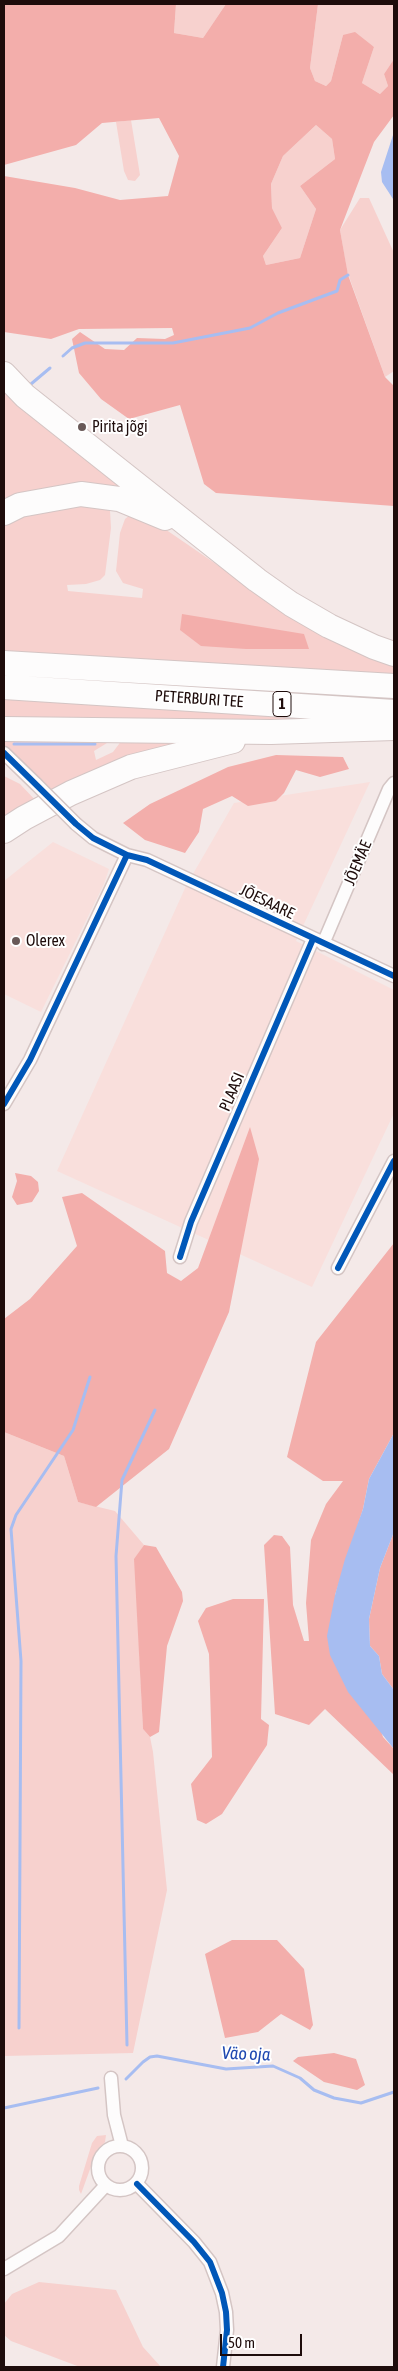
<!DOCTYPE html>
<meta charset="utf-8">
<style>
body{margin:0}
#map{position:relative;width:398px;height:2371px;overflow:hidden;background:#f4e9e8;font-family:"Asap Condensed",sans-serif}
canvas{display:block}
.frame{position:absolute;inset:0;border:5px solid #1e0c0b;pointer-events:none}
.scale{position:absolute;left:220px;top:2334px;width:82px;height:22px;box-sizing:border-box;border:2px solid #1e0c0b;border-top:0;padding-left:6px;font-size:15px;line-height:18px;white-space:nowrap;color:#1e0c0b;-webkit-text-stroke:4px #fff;paint-order:stroke}
</style>
<div id="map">
<canvas width="398" height="2371"></canvas>
<div class="frame"></div>
<div class="scale">50 m</div>
</div>
<script>
const context = document.querySelector('canvas').getContext('2d');
context.lineJoin = 'round';
function paint(path, color) {
  context.fillStyle = color;
  context.fill(path, 'evenodd');
}
function shape(rows) {
  const path = new Path2D();
  for (const r of rows) {
    if (r.length === 3) {
      path.moveTo(r[0] + r[2], r[1]);
      path.arc(r[0], r[1], r[2], 0, 2 * Math.PI);
      continue;
    }
    path.moveTo(r[0], r[1]);
    for (let i = 2; i < r.length; i += 2) path.lineTo(r[i], r[i + 1]);
  }
  return path;
}
function stroke(path, color, width, dash) {
  context.strokeStyle = color;
  context.lineWidth = width;
  context.lineCap = dash ? 'butt' : 'round';
  context.setLineDash(dash || []);
  context.stroke(path);
}
function write(font, color, halo, rows, align = 'center') {
  context.font = font + ' "Asap Condensed",sans-serif';
  context.lineWidth = 4;
  context.setLineDash([]);
  context.textBaseline = 'middle';
  context.strokeStyle = halo;
  context.fillStyle = color;
  for (const [text, x, y, turn = 0] of rows) {
    context.save();
    context.translate(x, y);
    context.rotate((+turn || 0) * Math.PI / 180);
    context.textAlign = isNaN(turn) ? turn : align;
    if (halo) context.strokeText(text, 0, 0);
    context.fillText(text, 0, 0);
    context.restore();
  }
}
paint(shape([
 [370,782,296,941,394,990,394,1113,312,1287,57,1171,186,886,234,803],
 [53,842,109,869,104,884,41,1012,4,994,4,881]
]), '#f9dfdc');
paint(shape([
 [176,4,226,4,203,38,174,33],
 [318,4,394,4,394,59,384,74,388,86,380,94,362,83,374,47,343,35,331,81,326,86,315,81,310,68],
 [131,120,140,175,135,181,128,180,124,171,116,122],
 [316,125,332,139,335,159,300,186,316,209,300,258,266,265,263,256,282,228,272,208,271,184,283,156],
 [360,198,369,198,394,253,394,371,385,377,347,271,340,230],
 [4,385,149,503,4,507],
 [103,505,110,510,111,528,105,575,100,580,86,584,67,585,68,591,142,598,143,589,123,583,116,571,120,533,125,519,130,515,162,527,251,588,394,663,394,677,4,654,4,523,39,508],
 [4,696,355,721,4,722],
 [4,734,108,736,107,743,94,751,96,760,113,752,122,740,224,737,55,794,4,745],
 [4,776,20,784,38,803,4,824],
 [4,1432,64,1456,78,1502,115,1511,144,1545,135,1559,143,1729,150,1737,153,1752,167,1890,133,2053,4,2056],
 [106,2135,105,2142,93,2161,81,2194,79,2190,79,2186,92,2143,97,2136],
 [39,2282,116,2290,143,2347,161,2367,80,2367,11,2341,4,2335,4,2304,12,2294]
]), '#f7d1ce');
paint(shape([
 [4,4,176,4,174,33,203,38,226,4,318,4,310,68,315,81,326,86,331,81,343,35,355,32,374,47,362,83,380,94,388,86,384,74,394,59,394,115,374,142,340,230,348,275,385,377,394,386,394,506,216,493,204,484,180,405,129,419,101,399,79,373,72,339,80,332,105,349,124,350,137,338,165,339,174,335,172,328,79,329,51,339,4,332,4,176,75,188,120,200,168,196,179,156,159,118,102,123,76,145,4,165],
 [316,125,332,139,335,159,300,186,316,209,300,258,266,265,263,256,282,228,272,208,271,184,283,156],
 [182,614,304,634,309,649,246,649,201,646,180,630],
 [276,755,343,757,349,769,320,777,296,770,284,793,276,801,248,806,232,796,203,809,199,832,185,853,145,840,123,823,150,804,228,767],
 [250,1127,259,1159,229,1312,169,1449,96,1507,78,1502,64,1456,4,1432,4,1319,30,1299,77,1246,62,1197,82,1193,165,1251,167,1273,181,1281,198,1268],
 [15,1173,31,1176,38,1182,39,1191,32,1202,17,1205,12,1197,17,1181],
 [394,1243,394,1433,369,1479,363,1509,335,1595,383,1737,394,1749,394,1775,325,1709,309,1725,275,1714,264,1545,274,1535,282,1536,290,1547,293,1605,304,1641,309,1641,306,1603,311,1540,326,1504,343,1481,323,1481,287,1457,316,1342],
 [394,1532,394,1690,382,1674,379,1656,370,1646,369,1619,380,1568],
 [144,1545,156,1547,182,1592,183,1601,167,1646,159,1732,150,1737,143,1729,134,1559],
 [233,1599,264,1599,261,1719,269,1725,267,1745,222,1814,206,1824,197,1820,191,1784,212,1757,209,1654,198,1621,206,1608],
 [232,1940,277,1940,304,1969,313,2025,310,2030,281,2014,258,2032,225,2038,205,1954],
 [334,2053,356,2059,365,2085,357,2090,324,2082,293,2061,298,2057]
]), '#f3aeab');
paint(shape([
 [394,132,394,206,393,199,382,182,381,172],
 [394,1433,394,1532,380,1568,369,1619,370,1646,379,1656,382,1674,394,1690,394,1749,348,1692,330,1655,327,1636,335,1595,345,1559,363,1509,369,1479]
]), '#a7bdf1');
stroke(shape([
 [63,356,72,348,85,343,173,343,250,328,278,313,337,291,340,280,348,275],
 [31,384,50,368],
 [14,744,95,744],
 [19,2028,21,1661,11,1529,16,1515,73,1430,90,1377],
 [127,2045,116,1556,122,1480,155,1410],
 [126,2079,143,2062,150,2057,157,2056,226,2069,273,2066,300,2078,314,2090,334,2098,361,2103,394,2092],
 [4,2108,98,2088]
]), '#a7bdf1', 3);
const street = shape([
 [4,753,36,784],
 [76,824,93,838,127,855,147,860,394,976],
 [323,944,389,789,394,783],
 [4,1104,30,1060,127,855],
 [180,1257,191,1222,313,939],
 [338,1268,394,1161],
 [111,2078,114,2115,122,2146],
 [120,2168,22],
 [137,2184,194,2242,210,2262,222,2293,226,2312,227,2330,223,2367],
 [4,2269,59,2236,106,2185]
]);
const highway = shape([
 [4,374,25,396,257,580,291,604,329,626,374,647,394,654],
 [4,513,20,505,81,494,119,499,165,518],
 [4,663,394,686],
 [4,687,394,712],
 [4,729,271,732,394,728],
 [4,831,24,818,71,793,131,767,233,741]
]);
stroke(street, '#d4c5c4', 15);
stroke(highway, '#d4c5c4', 26);
stroke(street, '#fdfcfc', 12);
stroke(highway, '#fdfcfc', 24);
const streetBridge = shape([
 [36,784,76,824]
]);
stroke(streetBridge, '#d4c5c4', 15, []);
stroke(streetBridge, '#fdfcfc', 12);
stroke(shape([
 [4,753,76,824,93,838,127,855,147,860,394,976],
 [4,1104,30,1060,127,855],
 [180,1257,191,1222,313,939],
 [338,1268,394,1161],
 [137,2184,194,2242,210,2262,222,2293,226,2312,227,2330,223,2367]
]), '#0057b8', 6);
for (const [x, y, r, color] of [
 [82,427,5,"#695958"],
 [16,941,5,"#695958"]
]) {
  const dot = new Path2D();
  dot.arc(x, y, r, 0, 2 * Math.PI);
  context.fillStyle = color;
  context.fill(dot);
  stroke(dot, '#fff', 2);
}
for (const [x, y, w] of [
 [282,704,18]
]) {
  const box = new Path2D();
  box.roundRect(x - w / 2, y - 12.5, w, 25, 4);
  context.fillStyle = '#fff';
  context.fill(box);
  stroke(box, '#1e0c0b', 1);
}
write('bold 15px', '#1e0c0b', null, [
 ["1",282,704]
]);
write('16px', '#1e0c0b', '#fff', [
 ["Pirita jõgi",92,427],
 ["Olerex",26,941]
], 'left');
write('16px', '#1e0c0b', '#fff', [
 ["PETERBURI TEE",199,699,4],
 ["JÕEMÄE",358,863,-67],
 ["JÕESAARE",267,902,26],
 ["PLAASI",232,1092,-67]
]);
write('italic 18px', '#1d47b0', '#fff', [
 ["Väo oja",246,2054,2]
]);
</script>
